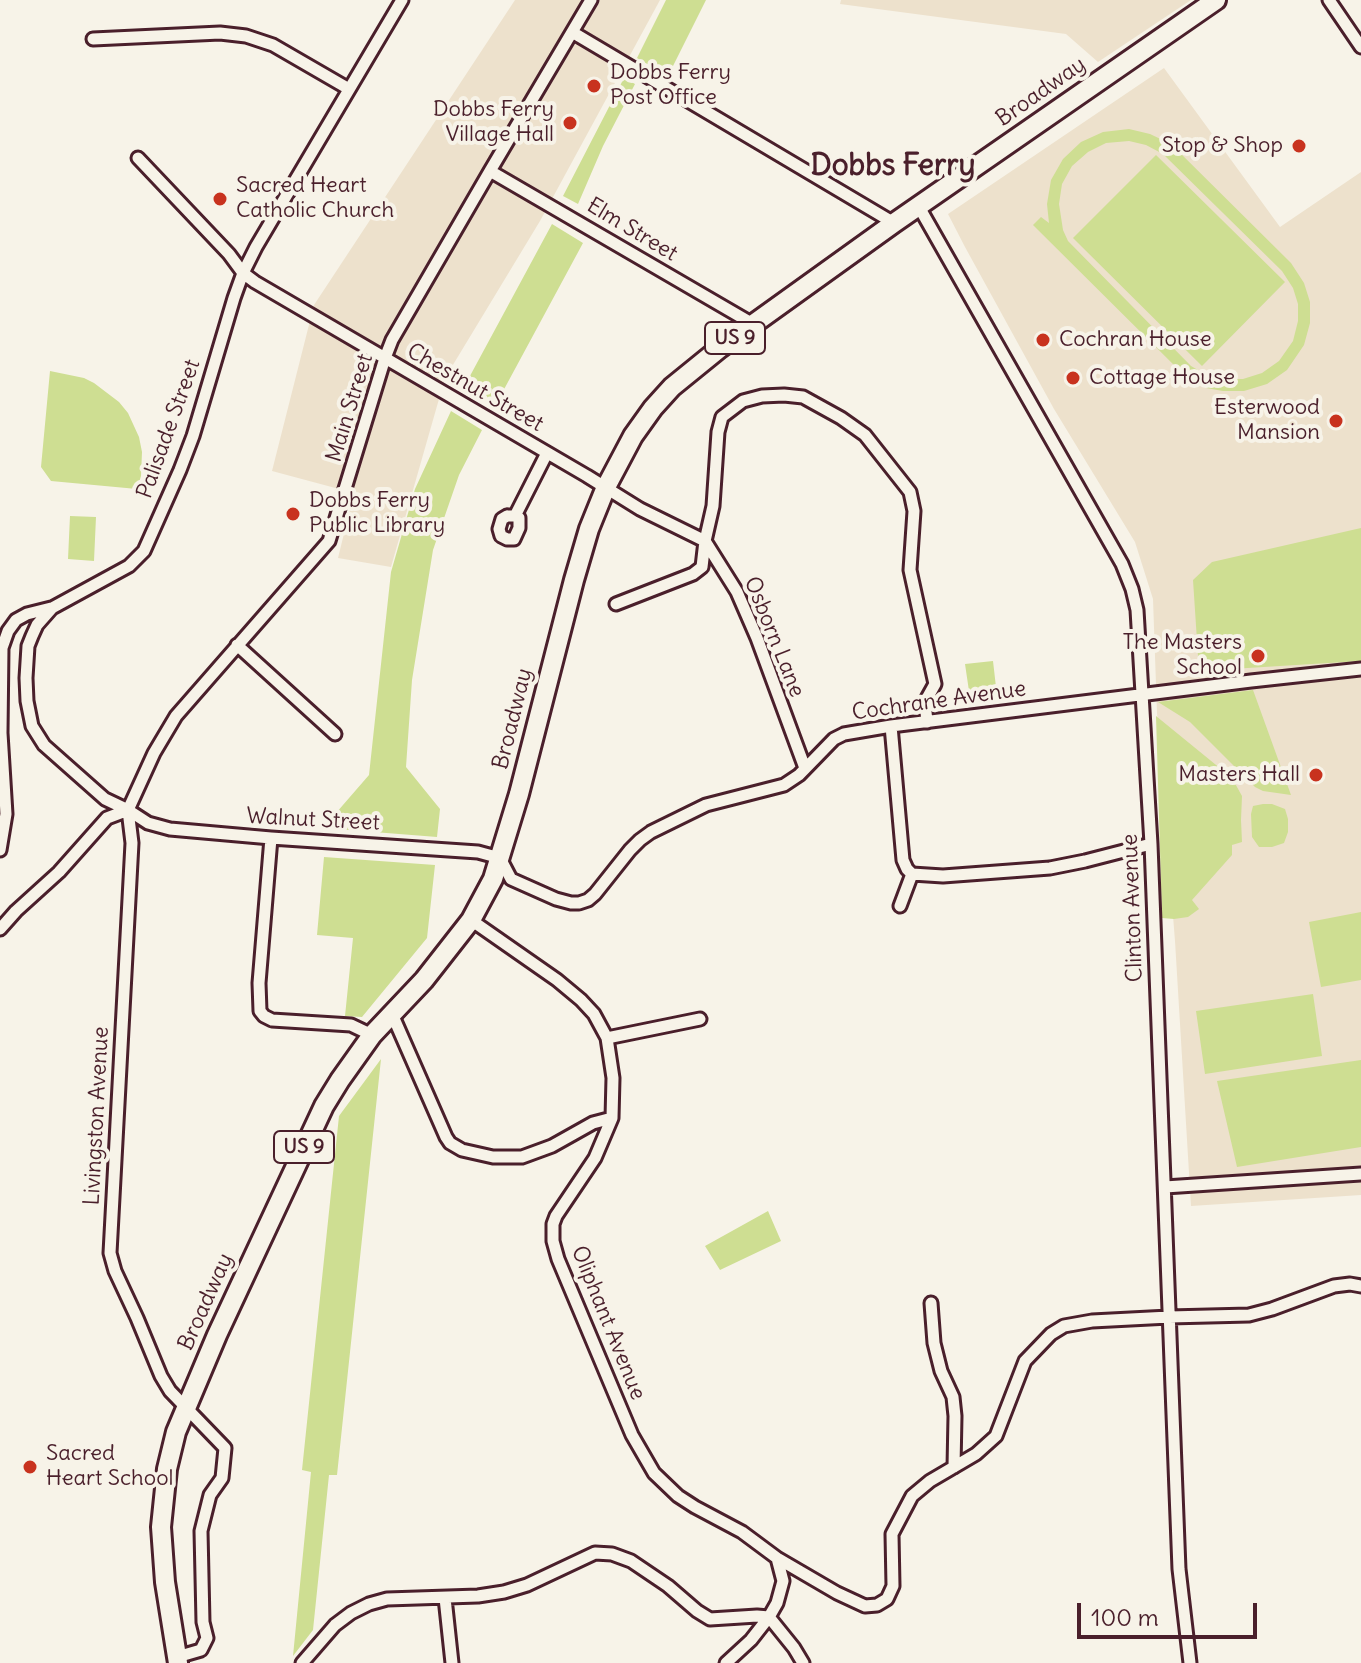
<!DOCTYPE html>
<style>
body{margin:0}
#map{position:relative;width:1361px;height:1663px;overflow:hidden;background:#f7f3e8;font-family:Delius,sans-serif}
canvas{display:block}
.scale{position:absolute;left:1077px;top:1603px;width:180px;height:36px;box-sizing:border-box;border:4px solid #4a1f2b;border-top:0;padding-left:10px;font-size:24px;line-height:28px;white-space:nowrap;color:#4a1f2b;-webkit-text-stroke:6px #f7f3e8;paint-order:stroke}
</style>
<div id="map">
<canvas width="1361" height="1663"></canvas>
<div class="scale">100 m</div>
</div>
<script>
const context = document.querySelector('canvas').getContext('2d');
context.lineJoin = 'round';
function paint(path, color) {
  context.fillStyle = color;
  context.fill(path, 'evenodd');
}
function shape(rows) {
  const path = new Path2D();
  for (const r of rows) {
    path.moveTo(r[0], r[1]);
    for (let i = 2; i < r.length; i += 2) path.lineTo(r[i], r[i + 1]);
  }
  return path;
}
function stroke(path, color, width, dash) {
  context.strokeStyle = color;
  context.lineWidth = width;
  context.lineCap = dash ? 'butt' : 'round';
  context.setLineDash(dash || []);
  context.stroke(path);
}
function write(font, color, halo, rows, align = 'center') {
  context.font = font + ' Delius,sans-serif';
  context.lineWidth = 8;
  context.setLineDash([]);
  context.textBaseline = 'middle';
  context.strokeStyle = halo;
  context.fillStyle = color;
  for (const [text, x, y, turn = 0] of rows) {
    context.save();
    context.translate(x, y);
    context.rotate((+turn || 0) * Math.PI / 180);
    context.textAlign = isNaN(turn) ? turn : align;
    if (halo) context.strokeText(text, 0, 0);
    context.fillText(text, 0, 0);
    context.restore();
  }
}
paint(shape([
 [515,0,660,0,540,221,445,378,391,567,338,558,354,493,272,471,314,305],
 [841,0,1191,0,1098,62,1066,34,840,4],
 [1164,68,1280,227,1361,172,1361,1195,1191,1206,1175,941,1157,713,1153,599,1135,542,1054,409,965,247,948,214]
]), '#ede1cc');
paint(shape([
 [666,0,706,0,668,76,637,58],
 [624,78,635,84,603,146,578,204,563,196],
 [1129,129,1150,134,1171,144,1291,263,1304,283,1310,302,1310,323,1304,345,1287,370,1267,384,1244,391,1223,391,1206,388,1184,375,1033,225,1041,217,1049,223,1047,204,1051,180,1063,159,1081,142,1103,132],
 [1129,141,1146,145,1163,154,1282,271,1293,288,1298,304,1298,321,1293,341,1279,361,1262,373,1243,379,1224,379,1210,377,1191,366,1068,241,1063,230,1059,204,1062,184,1072,166,1088,152,1106,143],
 [1156,155,1285,282,1202,366,1073,238],
 [552,224,583,243,495,406,464,387],
 [50,371,84,378,94,383,119,402,128,413,139,437,142,452,141,476,137,489,51,481,41,467],
 [451,411,482,430,459,475,433,550,412,680,406,767,440,809,437,837,323,828,369,775,391,572,415,489],
 [70,516,96,517,94,561,68,559],
 [1361,528,1361,661,1199,671,1193,580,1212,562],
 [993,661,996,687,969,691,965,664],
 [1253,690,1291,795,1263,791,1255,787,1190,722,1158,702],
 [1156,716,1232,778,1242,796,1241,820,1242,842,1232,845,1232,855,1192,900,1199,909,1188,917,1174,919,1162,918],
 [1263,804,1272,804,1285,809,1288,819,1288,832,1284,843,1272,847,1259,847,1252,837,1251,814,1253,806],
 [324,857,435,865,427,938,362,1017,345,1016,353,938,317,935],
 [1361,912,1361,980,1321,987,1309,922],
 [1313,994,1322,1056,1205,1074,1196,1011],
 [381,1059,337,1475,329,1475,313,1630,293,1656,311,1472,302,1470,339,1116],
 [1361,1060,1361,1147,1237,1167,1217,1081],
 [768,1211,781,1241,720,1270,705,1246]
]), '#cede92');
const minor = shape([
 [402,0,256,247,243,273,234,298,193,436,180,470,144,551,129,566,52,608,37,625,32,636,28,646,26,678,27,701,32,726,44,745,105,799,128,810,148,823,170,829,271,838,478,852,500,858,511,879,556,899,571,903,579,903,588,900,595,894,630,850,640,840,651,832,706,805,784,785,799,775,834,739,844,734,891,726,1251,681,1361,669],
 [1329,0,1361,47],
 [572,32,894,223],
 [93,39,220,33,246,36,273,45,349,89],
 [138,158,229,254,243,273,255,282,587,476,640,509,705,541,737,592,757,638,805,768],
 [490,171,753,324],
 [919,207,1122,564,1132,589,1137,610,1151,844,1179,1569,1190,1663],
 [507,516,515,516,519,518,519,528,514,539,507,539,501,536,499,529,502,519,507,516],
 [515,516,547,453],
 [616,604,693,574,702,567,705,541,713,506,718,432,722,417,743,401,762,396,784,395,803,397,841,418,865,435,910,492,914,511,910,570,935,684,925,702,927,722],
 [237,645,335,734],
 [891,726,903,860,907,869,912,874,943,876,1050,868,1085,861,1151,844],
 [128,810,154,753,176,716,329,541,385,358,392,340,490,171,591,0],
 [128,810,132,843,110,1253,115,1271,137,1318,161,1376,170,1391,225,1448,222,1478,210,1495,201,1531,203,1622,207,1638,201,1650,177,1657],
 [271,838,259,983,260,1011,264,1016,272,1020,351,1025,372,1035],
 [0,850,6,814,1,733,2,648,8,631,16,620,27,614,51,608],
 [900,906,912,874],
 [471,920,557,980,581,1000,594,1014,607,1038,613,1078,612,1118,595,1158,556,1216,553,1224,553,1241,558,1259,632,1435,654,1473,678,1496,695,1507,742,1532,777,1558,837,1593,865,1606,877,1605,887,1599,893,1586,892,1534,912,1496,930,1481,976,1454,996,1436,1025,1361,1051,1334,1064,1326,1092,1321,1169,1317,1249,1315,1272,1309,1334,1286,1350,1284,1361,1286],
 [0,929,16,911,59,872,107,818,128,810],
 [392,1014,446,1137,450,1143,462,1150,493,1157,522,1157,552,1146,593,1123,612,1118],
 [607,1038,700,1019],
 [1165,1187,1361,1174],
 [931,1303,934,1343,941,1371,953,1397,955,1416,954,1467],
 [445,1598,452,1663],
 [769,1617,794,1648,803,1663],
 [302,1663,335,1625,351,1613,369,1604,387,1599,478,1596,504,1592,527,1585,595,1553,612,1554,631,1561,668,1586,697,1611,710,1619,757,1616,769,1617],
 [726,1663,751,1640,769,1617,777,1603,783,1581,777,1558]
]);
const primary = shape([
 [178,1663,165,1582,161,1527,167,1469,176,1432,217,1335,324,1106,340,1080,372,1035,424,980,471,920,493,879,519,794,574,580,589,529,606,487,633,436,653,408,672,387,720,348,894,223,1216,0]
]);
stroke(minor, '#4a1f2b', 17);
stroke(primary, '#4a1f2b', 24);
stroke(minor, '#f7f3e8', 11);
stroke(primary, '#f7f3e8', 18);
for (const [x, y, r, color] of [
 [594,86,8,"#c8321e"],
 [570,123,8,"#c8321e"],
 [1299,146,8,"#c8321e"],
 [220,199,8,"#c8321e"],
 [1043,340,8,"#c8321e"],
 [1073,378,8,"#c8321e"],
 [1336,421,8,"#c8321e"],
 [293,514,8,"#c8321e"],
 [1258,656,8,"#c8321e"],
 [1316,775,8,"#c8321e"],
 [30,1467,8,"#c8321e"]
]) {
  const dot = new Path2D();
  dot.arc(x, y, r, 0, 2 * Math.PI);
  context.fillStyle = color;
  context.fill(dot);
  stroke(dot, '#f7f3e8', 3);
}
for (const [x, y, w] of [
 [735,338,60],
 [304,1147,60]
]) {
  const box = new Path2D();
  box.roundRect(x - w / 2, y - 16, w, 32, 6);
  context.fillStyle = '#f7f3e8';
  context.fill(box);
  stroke(box, '#4a1f2b', 2);
}
write('bold 20px', '#4a1f2b', null, [
 ["US 9",735,338],
 ["US 9",304,1147]
]);
write('22px', '#4a1f2b', '#f7f3e8', [
 ["Dobbs Ferry",610,73],
 ["Post Office",610,98],
 ["Dobbs Ferry",554,110,"right"],
 ["Village Hall",554,135,"right"],
 ["Stop & Shop",1283,146,"right"],
 ["Sacred Heart",236,186],
 ["Catholic Church",236,211],
 ["Cochran House",1059,340],
 ["Cottage House",1089,378],
 ["Esterwood",1320,408,"right"],
 ["Mansion",1320,433,"right"],
 ["Dobbs Ferry",309,501],
 ["Public Library",309,526],
 ["The Masters",1242,643,"right"],
 ["School",1242,668,"right"],
 ["Masters Hall",1300,775,"right"],
 ["Sacred",46,1454],
 ["Heart School",46,1479]
], 'left');
write('22px', '#4a1f2b', '#f7f3e8', [
 ["Broadway",1041,92,-35],
 ["Elm Street",632,230,31],
 ["Chestnut Street",475,388,30],
 ["Main Street",350,408,-73],
 ["Palisade Street",169,429,-70],
 ["Osborn Lane",774,637,68],
 ["Cochrane Avenue",939,701,-8],
 ["Broadway",513,719,-76],
 ["Walnut Street",313,820,3],
 ["Clinton Avenue",1133,908,-92],
 ["Livingston Avenue",97,1116,-87],
 ["Broadway",206,1302,-66],
 ["Oliphant Avenue",608,1323,68]
]);
write('bold 30px', '#4a1f2b', '#f7f3e8', [
 ["Dobbs Ferry",893,166]
]);
</script>
